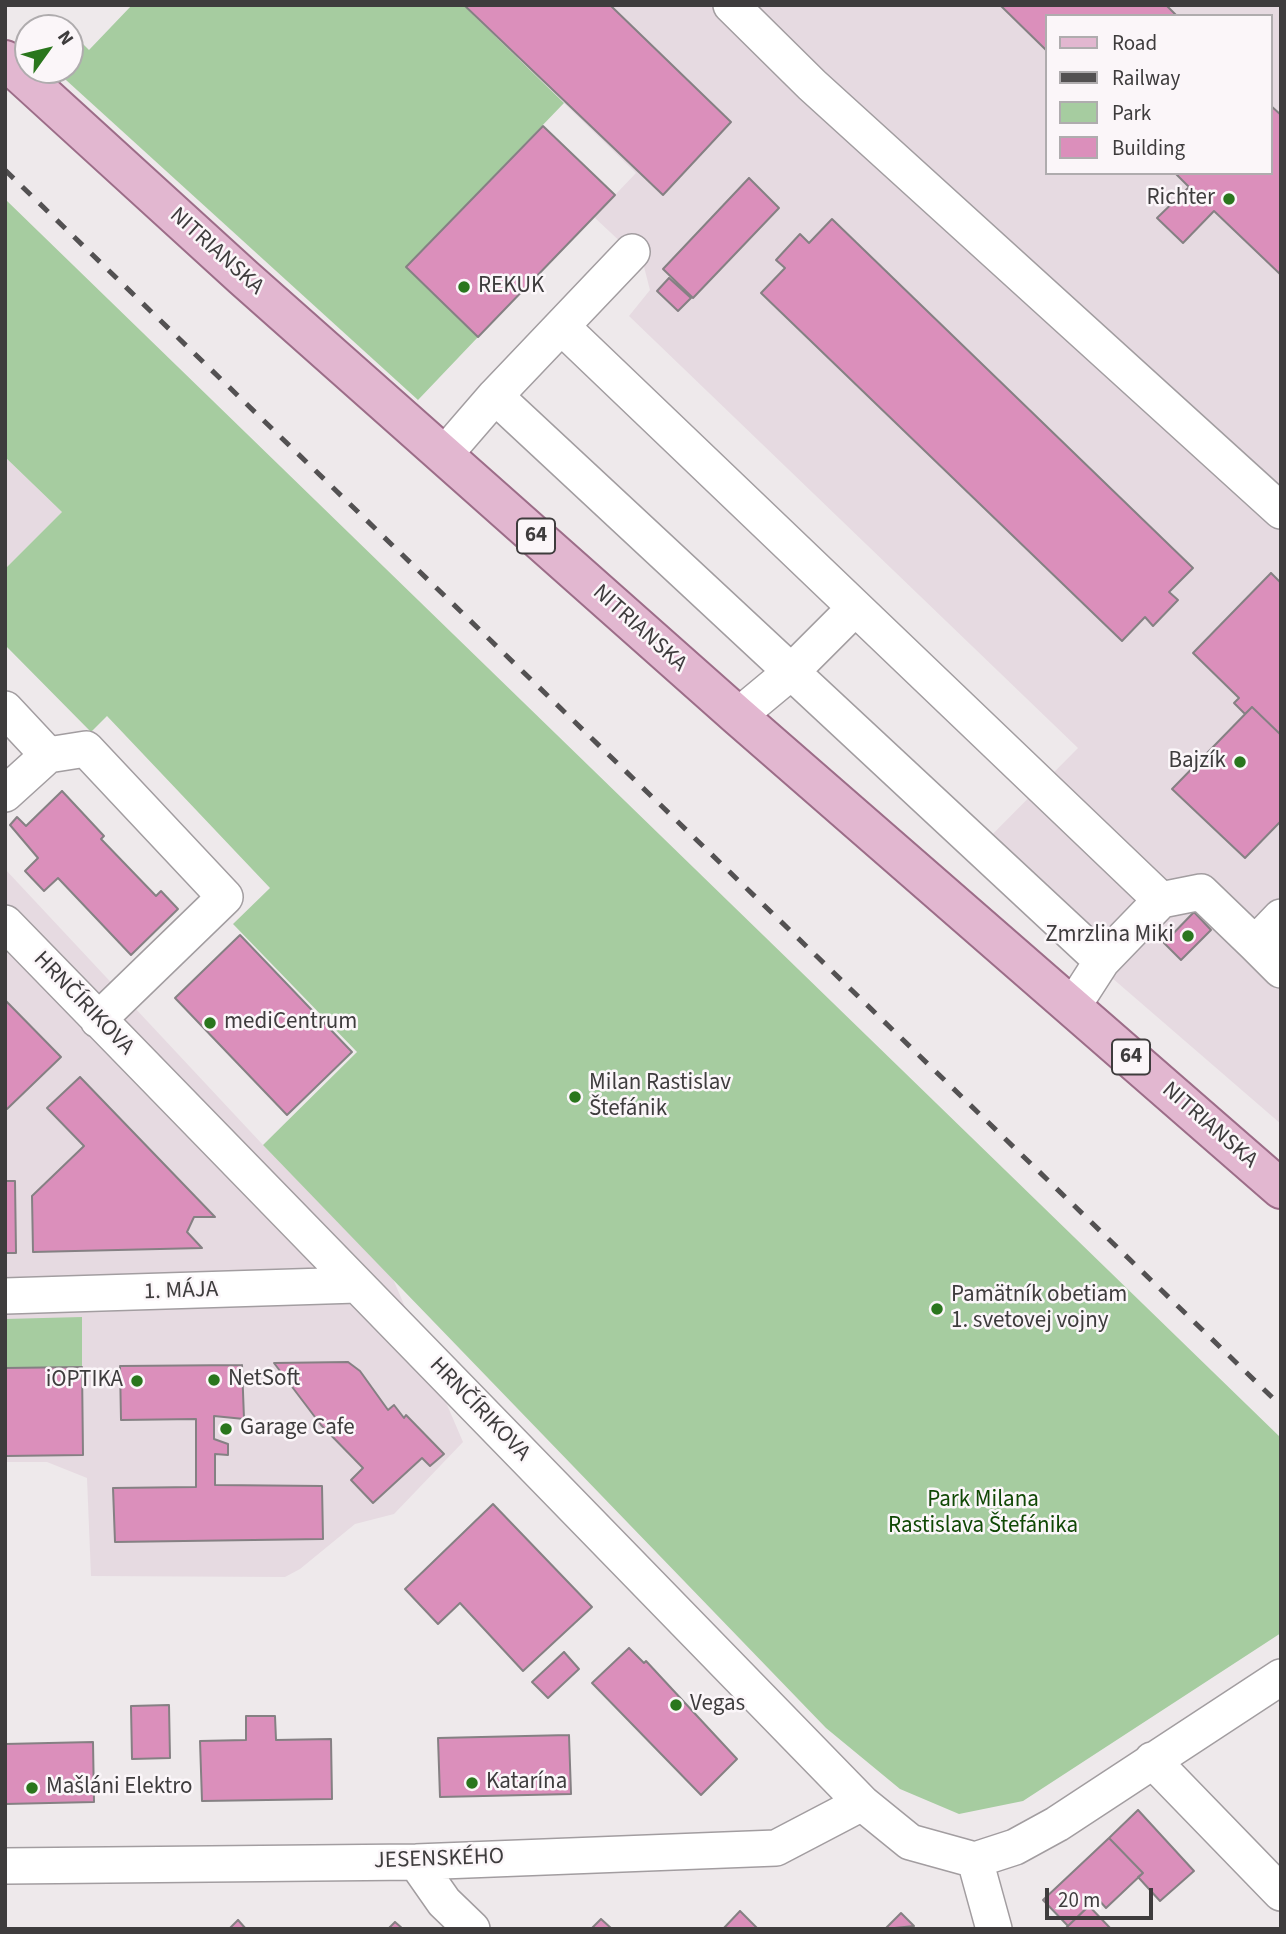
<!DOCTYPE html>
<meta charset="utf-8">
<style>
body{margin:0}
#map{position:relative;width:1286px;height:1934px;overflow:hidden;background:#eee9eb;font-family:"Source Sans 3",sans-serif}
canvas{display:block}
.frame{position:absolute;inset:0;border:7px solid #3e3c3d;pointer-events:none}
.legend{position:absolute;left:1045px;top:14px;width:228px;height:161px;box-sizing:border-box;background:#fbf6f9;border:2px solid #afacae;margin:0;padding:9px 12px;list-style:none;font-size:21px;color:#3e3c3d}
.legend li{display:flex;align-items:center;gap:14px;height:35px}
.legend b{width:35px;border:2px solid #afacae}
.north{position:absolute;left:14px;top:14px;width:70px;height:70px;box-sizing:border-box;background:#fbf6f9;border:2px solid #afacae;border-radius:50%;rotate:56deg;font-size:19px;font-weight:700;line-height:28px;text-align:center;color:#3e3c3d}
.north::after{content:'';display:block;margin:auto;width:24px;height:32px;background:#2a761d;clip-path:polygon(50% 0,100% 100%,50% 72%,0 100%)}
.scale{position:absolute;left:1045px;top:1888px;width:108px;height:32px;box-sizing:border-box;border:4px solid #3e3c3d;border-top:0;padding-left:9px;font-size:21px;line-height:24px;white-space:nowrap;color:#3e3c3d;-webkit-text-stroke:5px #fbf6f9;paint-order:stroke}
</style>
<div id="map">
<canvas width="1286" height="1934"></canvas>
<div class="frame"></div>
<ul class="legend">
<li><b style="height:9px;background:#e2b7d0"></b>Road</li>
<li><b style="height:9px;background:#535152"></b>Railway</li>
<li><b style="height:19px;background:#a6cca0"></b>Park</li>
<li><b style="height:19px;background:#db8fbb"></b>Building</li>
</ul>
<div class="north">N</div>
<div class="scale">20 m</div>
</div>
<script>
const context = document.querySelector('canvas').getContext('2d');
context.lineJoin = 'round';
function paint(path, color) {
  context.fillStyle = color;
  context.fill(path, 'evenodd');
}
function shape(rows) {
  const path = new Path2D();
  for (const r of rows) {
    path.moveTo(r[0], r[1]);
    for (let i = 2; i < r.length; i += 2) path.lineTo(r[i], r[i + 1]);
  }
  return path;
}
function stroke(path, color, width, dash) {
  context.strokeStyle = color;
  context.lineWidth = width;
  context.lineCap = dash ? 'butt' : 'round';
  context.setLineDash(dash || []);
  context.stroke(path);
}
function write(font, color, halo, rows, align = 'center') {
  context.font = font + ' "Source Sans 3",sans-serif';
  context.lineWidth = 5;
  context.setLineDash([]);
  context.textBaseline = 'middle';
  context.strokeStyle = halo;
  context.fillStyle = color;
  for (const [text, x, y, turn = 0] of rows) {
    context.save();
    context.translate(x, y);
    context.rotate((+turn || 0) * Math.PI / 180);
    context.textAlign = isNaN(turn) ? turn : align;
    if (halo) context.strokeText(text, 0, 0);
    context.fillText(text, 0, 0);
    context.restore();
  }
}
paint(shape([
 [463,5,1281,5,1281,1124,971,856,1078,748,629,316,650,290,643,263,594,217,636,173],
 [1046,16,1270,16,1270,173,1046,173],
 [5,457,62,512,5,569],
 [5,869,263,1145,393,1279,463,1442,394,1514,355,1524,300,1569,285,1577,91,1576,87,1478,47,1462,5,1462]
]), '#e6dae1');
paint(shape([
 [132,5,463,5,564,103,407,266,478,337,418,400,55,70,70,70,70,31,89,50],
 [5,199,1281,1438,1281,1633,1023,1801,959,1814,900,1789,826,1728,263,1145,357,1052,233,924,270,888,107,716,91,732,5,645,5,569,62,512,5,457],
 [82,1317,82,1367,5,1368,5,1319]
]), '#a6cca0');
const building = shape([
 [464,5,610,5,731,122,663,195,464,5],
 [1000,5,1166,5,1177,16,1046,16,1046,50,1000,5],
 [1270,105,1281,115,1281,275,1214,211,1183,243,1157,218,1189,187,1175,173,1270,173,1270,105],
 [543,126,615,195,478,337,406,267,543,126],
 [749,178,779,208,693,298,663,269,749,178],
 [832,219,1193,568,1169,592,1178,600,1153,626,1145,617,1122,641,761,293,785,268,776,260,800,234,809,243,832,219],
 [669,278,691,298,678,311,657,291,669,278],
 [1271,573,1281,583,1281,735,1252,707,1245,714,1234,703,1239,698,1193,653,1271,573],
 [1252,707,1281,735,1281,821,1245,858,1172,789,1252,707],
 [62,791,104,836,101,839,156,896,161,891,178,909,131,955,58,878,44,891,25,871,38,858,10,825,17,817,26,826,62,791],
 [1194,912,1211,930,1181,960,1164,943,1194,912],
 [240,935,352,1052,287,1115,175,998,240,935],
 [5,1000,61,1057,7,1109,5,1107,5,1000],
 [80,1077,215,1217,194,1217,187,1232,202,1248,33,1252,32,1196,84,1146,47,1108,80,1077],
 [5,1181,15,1181,16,1253,5,1253,5,1181],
 [348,1362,360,1371,388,1410,394,1405,404,1418,406,1415,444,1454,430,1466,422,1458,373,1503,351,1480,363,1468,321,1425,274,1363,348,1362],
 [242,1365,244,1419,214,1416,214,1439,228,1444,228,1455,215,1454,215,1485,322,1486,323,1539,115,1542,113,1488,196,1487,196,1419,121,1420,120,1366,242,1365],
 [82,1367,83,1455,5,1456,5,1368,82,1367],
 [493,1504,592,1607,523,1671,460,1603,438,1624,405,1589,493,1504],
 [629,1648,644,1663,646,1661,737,1759,701,1795,592,1683,629,1648],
 [564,1652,579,1669,548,1698,532,1682,564,1652],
 [169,1705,170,1758,132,1759,131,1706,169,1705],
 [246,1716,275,1716,276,1740,331,1739,332,1799,202,1801,200,1741,246,1740,246,1716],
 [569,1735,571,1794,440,1797,438,1738,569,1735],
 [93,1742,94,1802,5,1804,5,1744,93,1742],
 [1138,1810,1194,1871,1160,1901,1138,1877,1143,1873,1109,1838,1138,1810],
 [1109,1838,1143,1873,1106,1908,1097,1898,1068,1926,1043,1900,1109,1838],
 [1089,1906,1111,1929,1065,1929,1068,1926,1089,1906],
 [740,1911,757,1928,762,1929,723,1929,740,1911],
 [901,1913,914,1926,885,1929,901,1913],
 [601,1919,612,1929,591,1929,601,1919],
 [238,1920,246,1929,229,1929,238,1920],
 [395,1922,403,1929,388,1929,395,1922]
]);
paint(building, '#db8fbb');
stroke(building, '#858083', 2);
const minor = shape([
 [731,5,812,85,1281,511],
 [562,327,1161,900,1102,961,1073,1006],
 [495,396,632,252],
 [444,455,495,396,1102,961],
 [5,709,48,755,5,794],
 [738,716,791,672,855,608],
 [48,755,86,749,225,897,98,1020],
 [1161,900,1201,892,1255,944],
 [1281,917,1255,944,1281,970],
 [5,923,862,1803,910,1842,975,1860],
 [5,1296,357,1285],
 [1152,1760,1281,1893],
 [975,1860,1015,1847,1057,1824,1281,1677],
 [975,1860,994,1929],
 [416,1862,444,1902,472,1929],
 [5,1866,416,1862,776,1848,862,1803]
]);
const major = shape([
 [5,60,243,277,738,716,1281,1189]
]);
stroke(minor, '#a29da0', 38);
stroke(major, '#9c6d88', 42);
stroke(minor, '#fff', 35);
stroke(major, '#e2b7d0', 38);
stroke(shape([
 [5,170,1281,1406]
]), '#535152', 5, [12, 12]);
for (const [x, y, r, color] of [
 [1229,199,7,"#2a761d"],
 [464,287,7,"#2a761d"],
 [1240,762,7,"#2a761d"],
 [1188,936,7,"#2a761d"],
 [210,1023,7,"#2a761d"],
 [575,1097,7,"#2a761d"],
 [937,1309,7,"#2a761d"],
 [214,1380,7,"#2a761d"],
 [137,1381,7,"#2a761d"],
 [226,1429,7,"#2a761d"],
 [676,1705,7,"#2a761d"],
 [472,1783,7,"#2a761d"],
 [32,1788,7,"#2a761d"]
]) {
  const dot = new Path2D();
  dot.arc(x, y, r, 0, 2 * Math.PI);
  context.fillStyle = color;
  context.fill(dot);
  stroke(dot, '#fbf6f9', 2.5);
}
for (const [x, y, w] of [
 [536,536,38],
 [1131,1057,38]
]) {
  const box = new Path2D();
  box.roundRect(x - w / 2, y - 17.5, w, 35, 5);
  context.fillStyle = '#fbf6f9';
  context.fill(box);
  stroke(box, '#3e3c3d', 2);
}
write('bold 21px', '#3e3c3d', null, [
 ["64",536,536],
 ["64",1131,1057]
]);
write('23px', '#3e3c3d', '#fbf6f9', [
 ["Richter",1215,199,"right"],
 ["REKUK",478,287],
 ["Bajzík",1226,762,"right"],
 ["Zmrzlina Miki",1174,936,"right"],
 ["mediCentrum",224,1023],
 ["Milan Rastislav",589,1084],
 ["Štefánik",589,1110],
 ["Pamätník obetiam",951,1296],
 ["1. svetovej vojny",951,1322],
 ["NetSoft",228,1380],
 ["iOPTIKA",123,1381,"right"],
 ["Garage Cafe",240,1429],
 ["Vegas",690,1705],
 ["Katarína",486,1783],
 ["Mašláni Elektro",46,1788]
], 'left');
write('23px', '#3e3c3d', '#fbf6f9', [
 ["NITRIANSKA",216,252,42],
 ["NITRIANSKA",639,629,42],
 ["HRNČÍRIKOVA",83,1004,46],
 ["NITRIANSKA",1209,1126,41],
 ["1. MÁJA",181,1292,-2],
 ["HRNČÍRIKOVA",479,1410,46],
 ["JESENSKÉHO",439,1860,-2]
]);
write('23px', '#104805', '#fbf6f9', [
 ["Park Milana",983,1501],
 ["Rastislava Štefánika",983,1527]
]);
</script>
